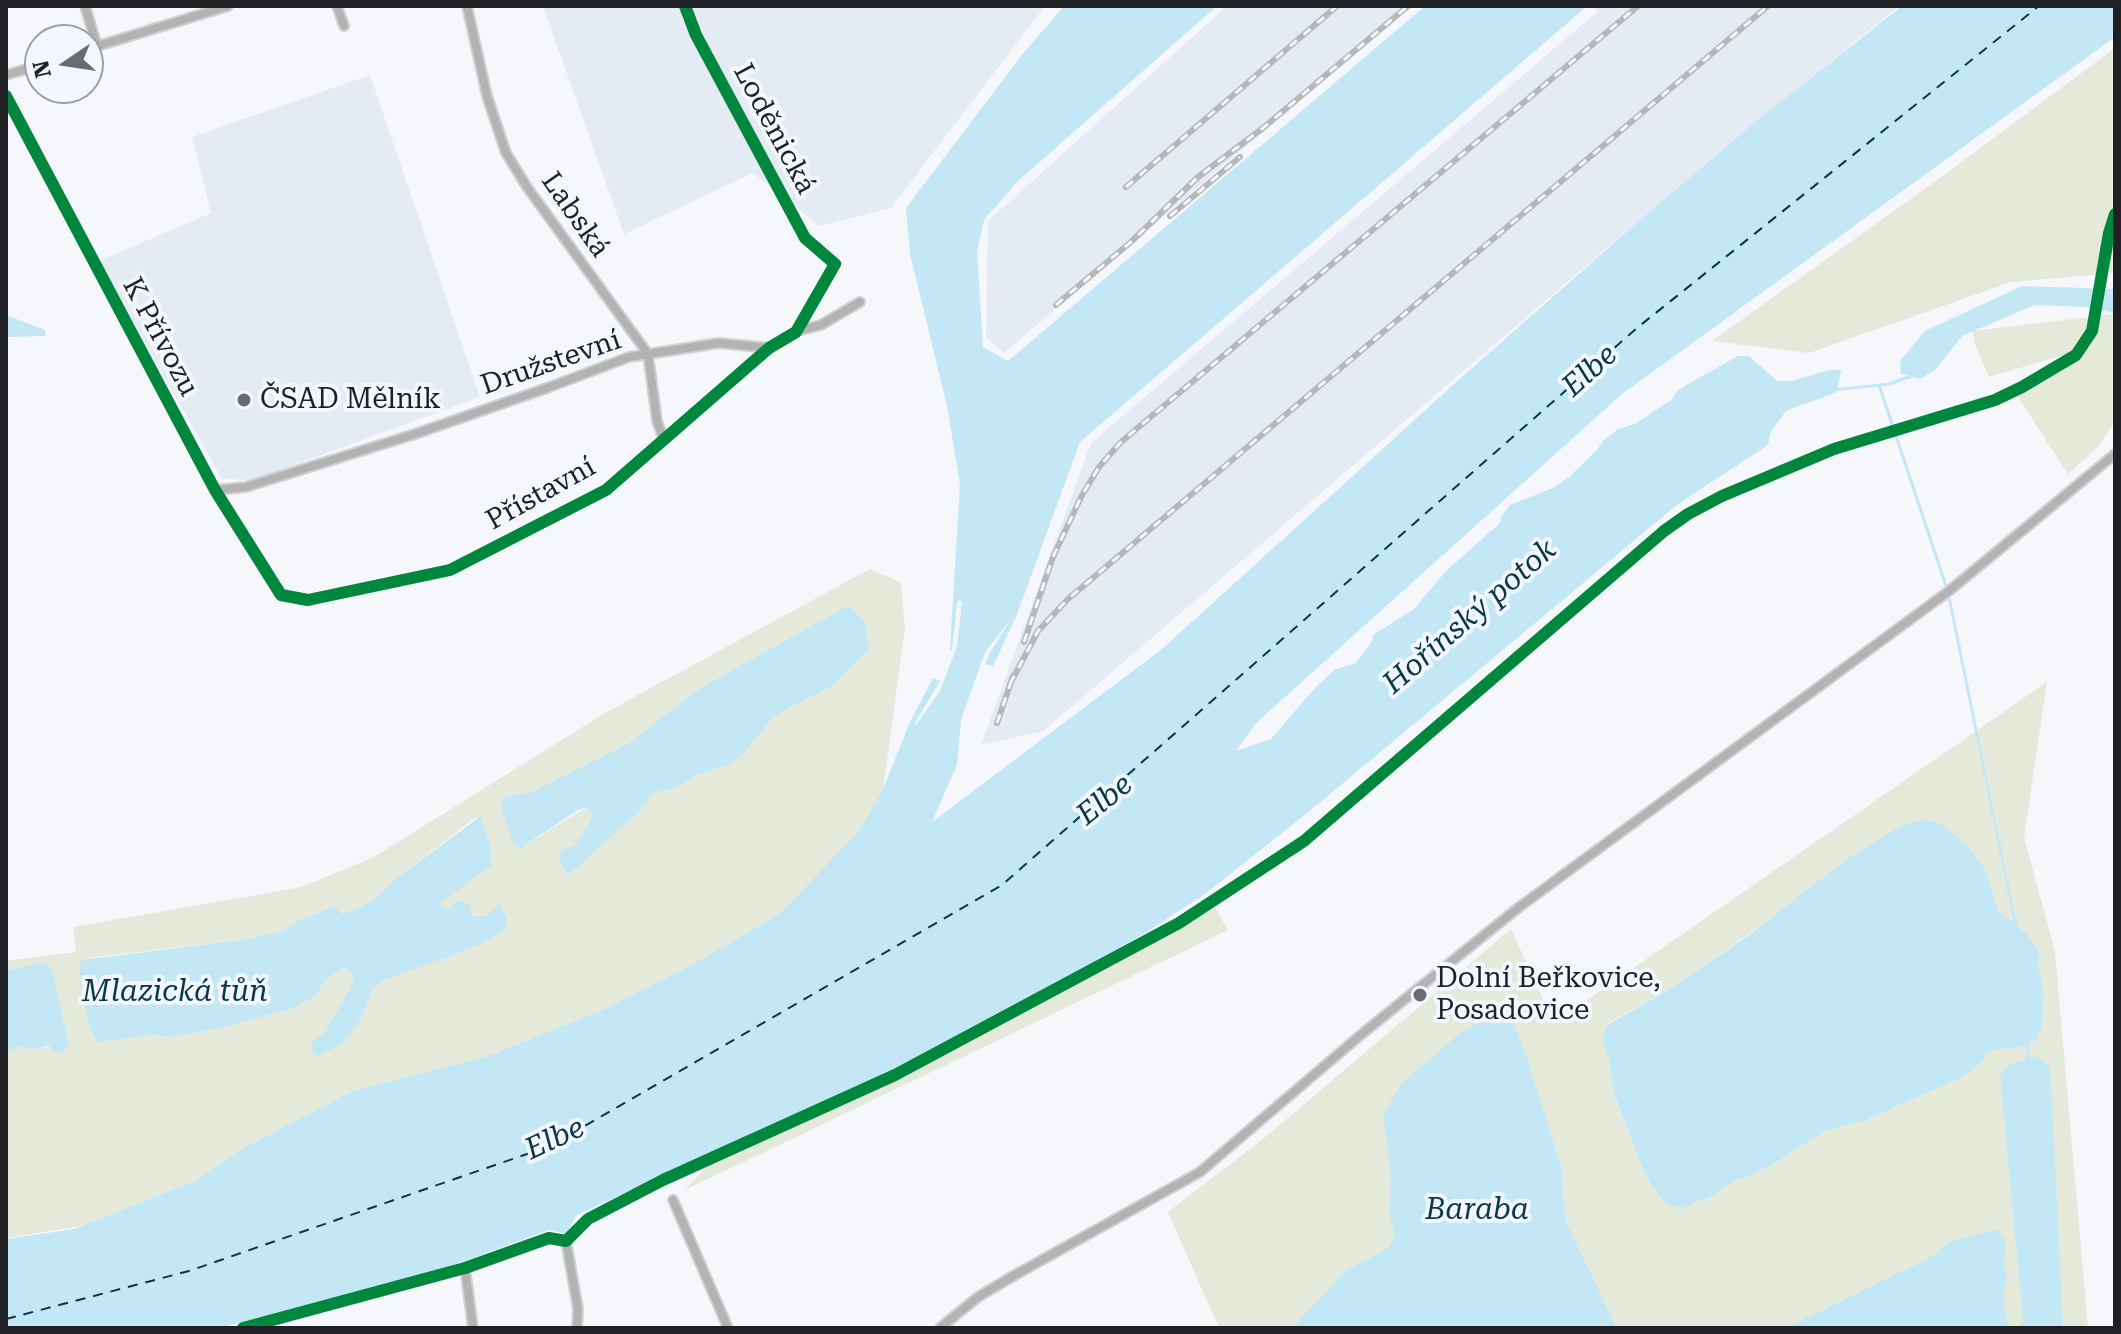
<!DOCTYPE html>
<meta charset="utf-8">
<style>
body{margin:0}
#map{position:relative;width:2121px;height:1334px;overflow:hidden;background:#f5f7fb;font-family:"Roboto Serif",serif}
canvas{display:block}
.frame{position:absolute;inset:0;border:8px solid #1f2023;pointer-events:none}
.north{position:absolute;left:24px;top:24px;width:80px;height:80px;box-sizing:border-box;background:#f2f6fe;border:2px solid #9ea0a6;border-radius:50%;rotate:257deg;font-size:22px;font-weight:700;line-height:32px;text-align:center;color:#1f2023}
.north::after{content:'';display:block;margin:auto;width:28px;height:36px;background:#6a6b6f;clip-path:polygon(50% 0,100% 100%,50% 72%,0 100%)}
</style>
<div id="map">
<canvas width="2121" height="1334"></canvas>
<div class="frame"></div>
<div class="north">N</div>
</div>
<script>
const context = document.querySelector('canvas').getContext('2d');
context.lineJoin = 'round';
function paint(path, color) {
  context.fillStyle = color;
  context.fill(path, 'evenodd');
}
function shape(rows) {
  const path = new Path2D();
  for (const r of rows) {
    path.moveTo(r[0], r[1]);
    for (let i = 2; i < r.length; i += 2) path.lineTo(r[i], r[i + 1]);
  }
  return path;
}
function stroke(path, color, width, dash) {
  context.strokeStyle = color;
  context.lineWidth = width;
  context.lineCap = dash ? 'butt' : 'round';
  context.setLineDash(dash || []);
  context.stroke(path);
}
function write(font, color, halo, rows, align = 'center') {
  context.font = font + ' "Roboto Serif",serif';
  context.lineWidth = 8;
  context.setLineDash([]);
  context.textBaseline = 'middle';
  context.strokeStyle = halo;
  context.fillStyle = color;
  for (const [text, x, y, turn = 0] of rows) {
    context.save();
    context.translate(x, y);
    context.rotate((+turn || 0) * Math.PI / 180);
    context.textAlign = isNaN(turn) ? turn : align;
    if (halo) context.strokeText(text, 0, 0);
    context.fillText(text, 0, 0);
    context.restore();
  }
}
paint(shape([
 [543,6,1045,6,891,208,820,226,753,173,624,234],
 [1227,6,1410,6,1004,353,986,337,988,221],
 [1595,6,1899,6,1718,153,1043,731,981,745,1091,443,1597,12],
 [370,75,480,397,253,480,222,479,99,261,211,213,192,137]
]), '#e5ebf3');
paint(shape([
 [2115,48,2115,273,2011,282,1809,353,1712,341,1951,170],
 [2115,314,2115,421,2098,447,2068,474,2016,394,2071,362,2087,348,1989,377,1974,342,1973,331],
 [870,569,901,583,905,628,883,789,859,831,779,914,695,963,605,1009,491,1055,353,1091,247,1146,195,1181,81,1226,6,1238,6,1051,20,1047,35,1049,69,1045,52,968,45,962,6,970,6,961,76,952,73,927,302,887,374,857,605,713],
 [849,605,864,621,830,688,790,706,772,718,745,752,731,763,698,775,675,788,653,793,642,809,619,829,576,844,593,816,593,811,587,807,521,848,502,799,534,791,626,745,700,688],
 [481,817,491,848,491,866,441,901,446,911,487,916,494,937,459,953,436,959,385,980,373,989,361,1018,312,1043,325,1032,350,988,354,977,347,968,340,969,326,979,315,997,291,1009,216,1029,172,1037,154,1035,95,1042,90,1029,79,968,87,958,247,939,283,931,297,921,333,906,342,914,356,909,373,900,395,879,472,820],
 [2047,682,2024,837,2055,952,2088,1328,2063,1328,2058,1242,2000,1077,2023,1323,2017,1328,2008,1323,2004,1305,2004,1291,2008,1279,2004,1265,2006,1242,1950,1242,1929,1258,1785,1328,1617,1328,1565,1219,1562,1169,1526,1054,1507,1006,1383,1115,1391,1179,1389,1214,1395,1235,1388,1248,1346,1270,1292,1328,1219,1328,1168,1212,1263,1139,1511,929,1554,1023],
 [1876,843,1986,871,1998,910,2026,933,2040,954,2038,965,2044,993,2042,1025,2027,1046,1989,1051,1959,1079,1866,1120,1825,1131,1769,1167,1733,1182,1710,1197,1683,1208,1640,1162,1613,1092,1609,1061,1602,1038,1607,1024,1675,986,1813,888,1850,857],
 [1215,908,1228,930,685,1190,716,1156,934,1058]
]), '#e4e9d9');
paint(shape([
 [1064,6,1217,6,1018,181,984,220,977,252,983,347,1008,361,1425,6,1584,6,1585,8,1080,442,1016,617,993,666,985,664,988,656,1011,619,986,651,981,663,961,720,957,765,932,822,1162,649,1463,376,1656,206,1760,118,1902,6,2115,6,2115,37,1622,394,1255,724,1236,751,1271,739,1313,690,1334,670,1356,663,1372,641,1373,635,1414,609,1446,571,1500,523,1502,515,1510,505,1553,488,1569,477,1597,450,1603,441,1618,429,1635,424,1671,400,1677,391,1688,384,1738,356,1749,356,1777,381,1792,381,1829,370,1841,370,1837,392,1786,411,1771,431,1768,445,1678,504,1306,814,1205,894,1145,933,1010,1010,907,1065,774,1123,577,1215,566,1234,549,1230,447,1267,220,1328,6,1328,6,1239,74,1229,195,1181,247,1146,353,1091,491,1055,605,1009,695,963,779,914,859,831,883,789,910,722,933,678,940,681,915,723,916,725,940,691,957,646,962,603,960,600,957,602,952,650,950,649,960,484,947,406,910,254,906,208,1021,56],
 [2022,286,2115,289,2115,313,2085,307,2035,305,1962,336,1936,369,1920,379,1901,374,1900,361,1925,331],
 [6,315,45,330,45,336,6,337],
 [849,605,864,621,869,649,830,688,791,706,772,718,745,752,732,763,698,775,675,788,653,793,642,809,568,875,561,864,560,851,576,844,593,816,588,807,578,810,521,848,514,846,501,806,502,798,534,791,626,745,700,688],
 [481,816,491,848,491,866,441,902,446,911,458,901,470,904,471,915,487,916,500,905,508,922,505,930,479,945,385,980,373,989,361,1018,345,1042,318,1056,313,1053,311,1043,325,1032,350,988,354,977,347,968,340,969,326,979,315,997,291,1009,216,1029,172,1037,154,1035,96,1042,90,1029,81,985,79,968,82,960,247,939,283,931,297,921,334,906,342,914,356,909,373,900,395,879],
 [1926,819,1946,827,1969,848,1986,871,1998,910,2026,933,2040,954,2038,965,2044,993,2042,1025,2036,1040,2027,1046,1989,1051,1981,1063,1959,1079,1866,1120,1825,1131,1769,1167,1733,1182,1710,1197,1683,1208,1667,1205,1652,1185,1640,1162,1613,1091,1609,1061,1602,1038,1607,1025,1675,986,1750,934,1850,857,1901,826],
 [45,962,52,968,69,1045,59,1053,48,1046,35,1049,20,1047,6,1051,6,970],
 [1507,1006,1526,1054,1562,1169,1565,1219,1617,1328,1292,1328,1346,1270,1388,1248,1395,1235,1389,1214,1391,1179,1383,1115,1402,1083,1458,1035],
 [2035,1056,2049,1065,2051,1082,2063,1328,2017,1328,2023,1322,2000,1077,2005,1067],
 [1998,1229,2006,1242,2004,1265,2008,1279,2004,1291,2004,1305,2008,1323,2015,1328,1785,1328,1929,1258,1950,1242]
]), '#c3e7f4');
stroke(shape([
 [1879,385,1948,592,2016,927],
 [1833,390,1889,384,1912,376],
 [2027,1042,2028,1059]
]), '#c3e7f4', 3);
stroke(shape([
 [6,1319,189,1271,550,1146,1002,885,1637,328,2039,6]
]), '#0a3945', 2, [10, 8]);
const minor = shape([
 [85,6,97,46],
 [337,6,344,26],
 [467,6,487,96,506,153,527,187,648,354,657,421,664,440],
 [88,49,228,6],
 [6,75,40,65],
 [6,96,215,490,281,595,308,600,450,570,606,490,769,348,796,332,835,264,805,238,696,35,685,6],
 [797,331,821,325,860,302],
 [215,490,246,487,415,434,547,388,629,357,719,343,769,348],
 [673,1200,728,1328],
 [566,1241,578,1309,577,1328],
 [465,1268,473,1328],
 [940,1328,978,1297,1015,1275,1200,1172,1363,1033,1518,908,1949,591,2115,454]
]);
stroke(minor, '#cfd0d3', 12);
stroke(minor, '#b3b3b3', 8);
const rail = shape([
 [1126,187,1337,6],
 [1170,216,1240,157],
 [1056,305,1132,241,1198,177,1263,128,1408,6],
 [1024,642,1053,557,1081,497,1099,467,1121,442,1638,6],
 [1010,684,1038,631,1068,599,1768,6],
 [997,723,1013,676]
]);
stroke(rail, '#b7b7b9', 6);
stroke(rail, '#f2f6fe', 3, [9]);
stroke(shape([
 [6,96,215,490,281,595,308,600,450,570,606,490,769,348,796,332,835,264,805,238,696,35,685,6],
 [243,1328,465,1268,549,1238,566,1241,588,1219,663,1180,895,1075,1179,923,1304,841,1664,531,1688,514,1722,496,1834,449,1995,400,2022,387,2076,355,2092,331,2109,233,2115,214]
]), '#00873e', 12);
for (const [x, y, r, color] of [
 [244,400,8,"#6a6b6f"],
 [1420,995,8,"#6a6b6f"]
]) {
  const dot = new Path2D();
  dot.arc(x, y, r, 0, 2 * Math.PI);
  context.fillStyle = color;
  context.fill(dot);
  stroke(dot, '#f2f6fe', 3);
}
write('28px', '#1f2023', '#f2f6fe', [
 ["Loděnická",774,129,62],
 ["Labská",575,215,55],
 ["K Přívozu",160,337,62],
 ["Družstevní",551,363,-19],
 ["Přístavní",541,494,-29]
]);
write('28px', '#1f2023', '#f2f6fe', [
 ["ČSAD Mělník",260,400],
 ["Dolní Beřkovice,",1436,979],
 ["Posadovice",1436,1011]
], 'left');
write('italic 30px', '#0a3945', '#f2f6fe', [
 ["Elbe",1590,371,-42],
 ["Hořínský potok",1470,617,-41],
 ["Elbe",1105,800,-39],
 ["Mlazická tůň",175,992],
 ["Elbe",555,1139,-25],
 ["Baraba",1477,1210]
]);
</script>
